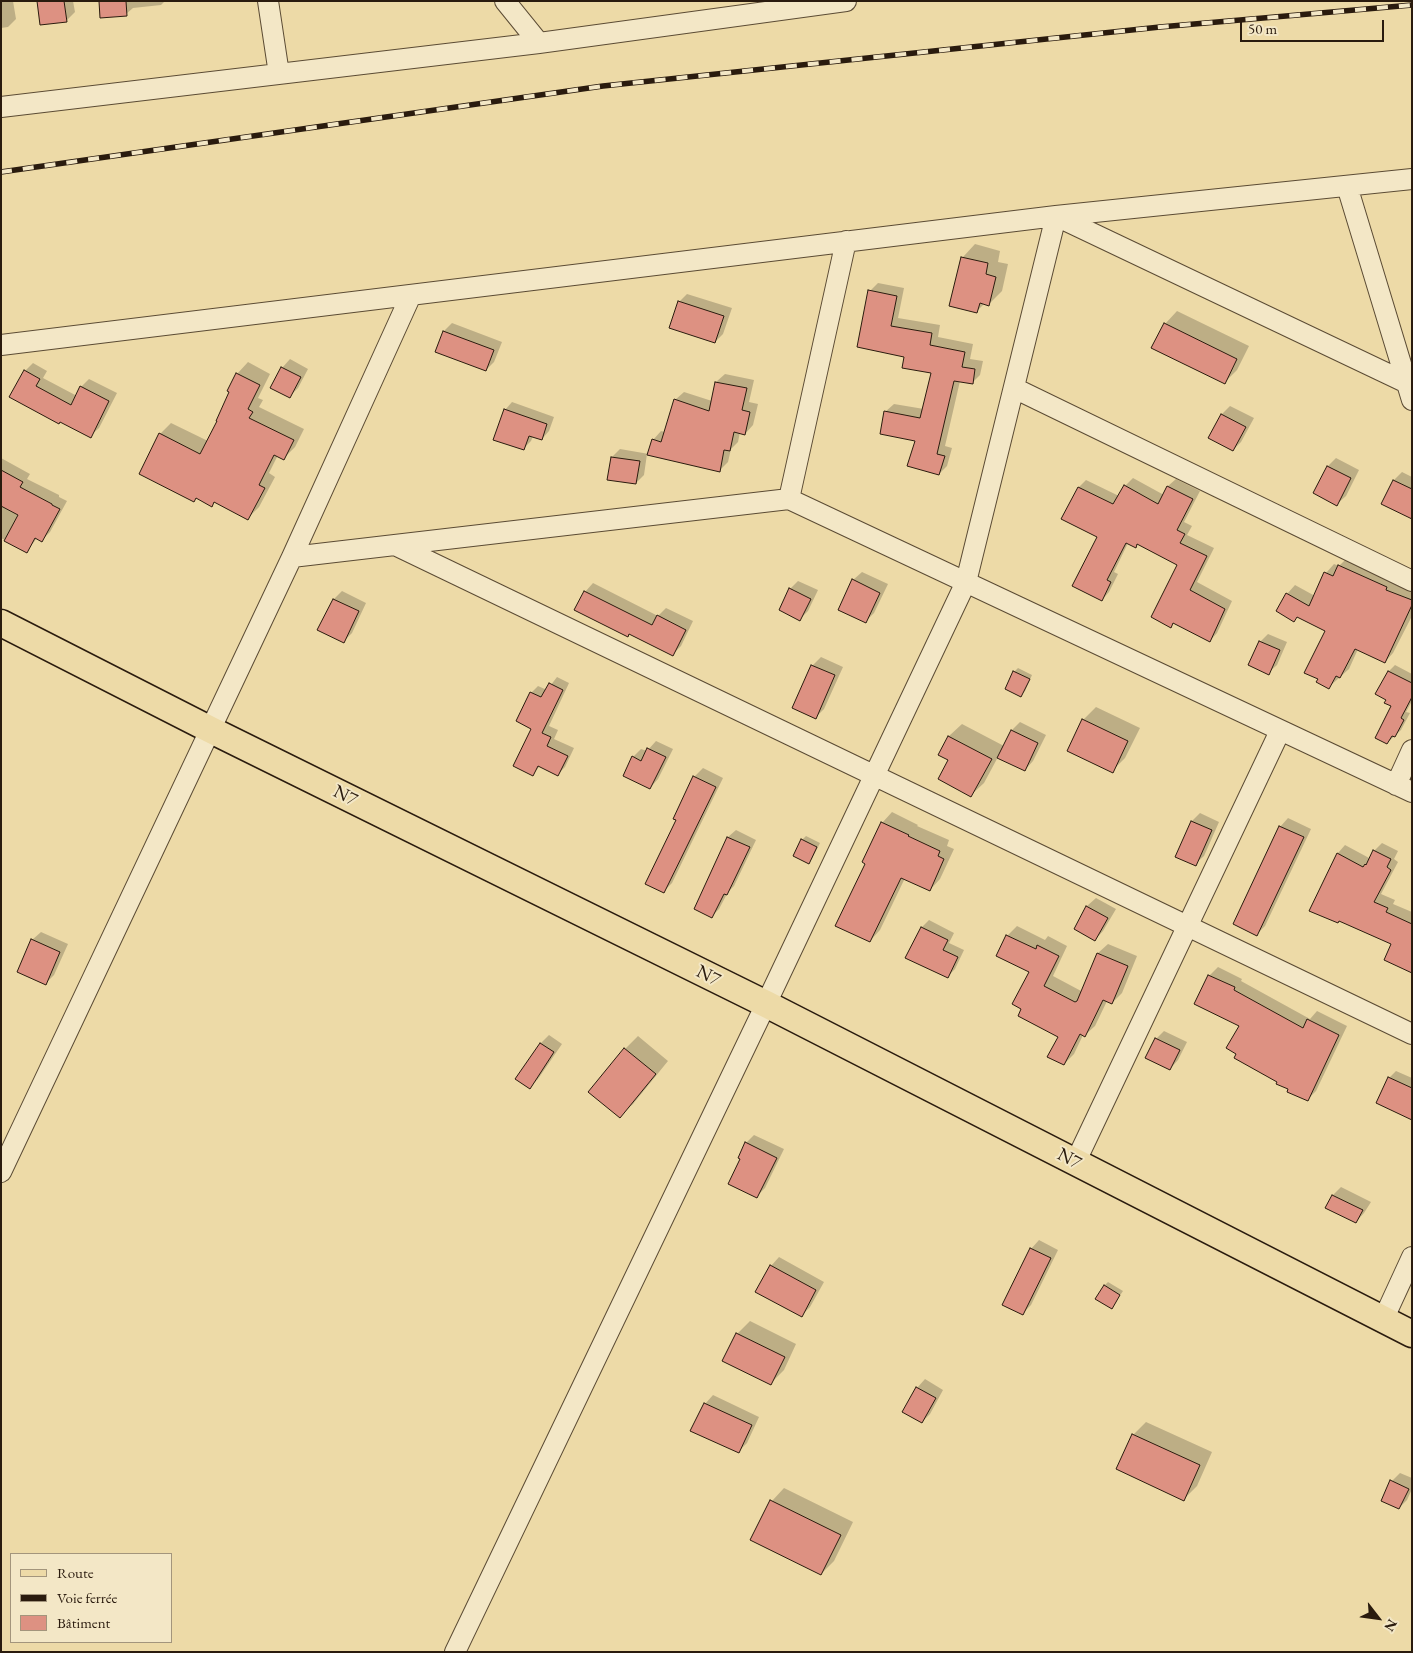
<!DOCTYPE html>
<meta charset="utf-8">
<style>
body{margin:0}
#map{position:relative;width:1413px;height:1653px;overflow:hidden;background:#eddaa7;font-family:"EB Garamond",serif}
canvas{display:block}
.frame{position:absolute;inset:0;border:2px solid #2a1b0e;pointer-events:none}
.legend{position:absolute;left:10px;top:1553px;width:162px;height:90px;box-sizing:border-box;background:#f3e7c6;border:1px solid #a3957c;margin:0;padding:6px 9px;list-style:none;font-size:15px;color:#2a1b0e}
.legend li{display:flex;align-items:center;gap:10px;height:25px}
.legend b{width:25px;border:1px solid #a3957c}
.north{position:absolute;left:1353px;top:1593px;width:50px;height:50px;-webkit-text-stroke:4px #f3e7c6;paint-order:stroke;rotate:120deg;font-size:14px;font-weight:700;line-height:20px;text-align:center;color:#2a1b0e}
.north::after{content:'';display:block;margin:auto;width:18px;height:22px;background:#2a1b0e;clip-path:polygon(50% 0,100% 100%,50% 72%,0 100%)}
.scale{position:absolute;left:1240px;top:20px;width:144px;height:22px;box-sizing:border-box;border:2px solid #2a1b0e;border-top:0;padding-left:6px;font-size:15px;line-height:18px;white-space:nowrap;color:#2a1b0e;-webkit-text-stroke:4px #f3e7c6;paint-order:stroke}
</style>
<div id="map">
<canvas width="1413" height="1653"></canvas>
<div class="frame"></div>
<ul class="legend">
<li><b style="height:6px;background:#eddaa7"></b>Route</li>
<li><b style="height:6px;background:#2a1b0e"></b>Voie ferrée</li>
<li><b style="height:14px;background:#dd9182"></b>Bâtiment</li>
</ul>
<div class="north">N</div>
<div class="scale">50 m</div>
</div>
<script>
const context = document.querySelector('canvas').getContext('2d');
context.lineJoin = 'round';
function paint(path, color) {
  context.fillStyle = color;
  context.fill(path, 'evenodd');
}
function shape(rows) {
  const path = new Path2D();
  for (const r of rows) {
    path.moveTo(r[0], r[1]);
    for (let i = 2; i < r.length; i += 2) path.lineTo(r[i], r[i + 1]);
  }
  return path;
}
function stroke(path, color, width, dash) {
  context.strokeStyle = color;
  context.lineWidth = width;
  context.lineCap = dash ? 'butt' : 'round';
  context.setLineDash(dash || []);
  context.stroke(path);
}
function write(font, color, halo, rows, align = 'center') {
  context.font = font + ' "EB Garamond",serif';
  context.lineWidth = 4;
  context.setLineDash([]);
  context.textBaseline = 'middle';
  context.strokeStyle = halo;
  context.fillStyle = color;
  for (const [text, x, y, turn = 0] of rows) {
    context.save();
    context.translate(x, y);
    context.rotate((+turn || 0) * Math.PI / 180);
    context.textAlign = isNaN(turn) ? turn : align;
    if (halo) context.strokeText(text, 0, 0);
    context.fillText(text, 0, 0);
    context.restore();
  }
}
paint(shape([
 [1,1,13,1,16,19,8,27,1,28],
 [38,1,73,1,75,12,66,21],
 [100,1,165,1,161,5,133,8,126,14],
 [975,244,1000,251,998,262,1008,264,1002,291,989,304,985,303,977,311,951,305,963,257],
 [878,283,904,288,898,318,940,325,938,337,973,344,970,359,983,361,980,375,972,383,960,381,945,446,952,448,947,466,939,474,916,440,885,412,894,404,924,409,932,372,905,356,870,291],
 [687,294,732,308,723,334,715,342,679,302],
 [1177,311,1249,346,1237,370,1225,382,1165,324],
 [452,323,502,342,494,362,486,370,444,331],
 [290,359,308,369,298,388,289,397,282,368],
 [248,362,270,374,258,398,263,400,259,407,304,429,295,447,284,458,278,455,269,473,275,477,259,507,248,518,215,501,212,505,197,497,194,500,160,434,171,423,208,441,231,391,229,390,237,374],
 [33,363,47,371,43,378,77,396,81,387,89,379,117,393,99,428,90,436,60,421,25,371],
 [725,374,754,380,749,402,758,404,753,425,745,434,740,432,738,442,731,449,728,462,720,470,647,454,644,475,636,483,612,457,620,449,649,454,653,440,661,431,665,432,675,400,684,392,712,401,716,382],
 [512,402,554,417,549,431,542,439,533,436,531,441,523,449,505,410],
 [1230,406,1254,418,1241,442,1233,450,1210,438,1222,414],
 [1,458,30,474,27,479,59,495,59,497,67,501,50,532,42,540,37,538,27,551,1,538],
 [1336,458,1359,470,1346,496,1337,504,1328,466],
 [1402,472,1412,477,1412,518,1394,480],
 [1133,478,1164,495,1168,486,1176,479,1200,491,1184,522,1192,526,1187,535,1214,548,1197,582,1232,601,1217,633,1210,641,1174,622,1170,626,1178,565,1138,544,1135,547,1128,543,1114,572,1118,574,1109,592,1102,600,1099,537,1079,487,1086,480,1119,496,1125,486],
 [1348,557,1412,589,1412,616,1393,653,1385,662,1358,649,1349,669,1329,687,1326,630,1298,616,1277,611,1287,594,1295,585,1315,596,1326,573,1334,564,1339,566],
 [862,572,888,584,874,613,866,621,853,580],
 [798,581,818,590,808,611,800,619,790,589],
 [593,583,658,616,666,608,693,621,681,646,673,654,630,633,628,636,585,592],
 [342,591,366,603,352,633,344,641,334,599],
 [1268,634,1287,642,1277,665,1268,673,1260,642],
 [821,657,843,667,824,709,816,717,812,666],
 [1395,665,1412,674,1412,701,1406,712,1410,713,1401,730,1387,743,1392,706,1389,671],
 [1018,668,1032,675,1025,691,1021,695,1014,672],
 [557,677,569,683,549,726,558,730,554,739,574,748,565,767,558,774,540,766,533,774,531,693,538,686,547,690],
 [1096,707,1140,728,1125,758,1112,771,1083,720],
 [1020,722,1046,735,1033,761,1025,770,998,757,984,783,971,795,949,760,940,755,949,736,962,724,1004,746,1012,730],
 [656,741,673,749,658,779,650,788,633,757,641,749,647,751],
 [703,768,723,778,672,883,663,892,678,820,694,777],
 [892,812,918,825,917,826,949,840,947,846,954,849,940,879,930,890,905,878,880,930,870,941,866,863,863,862,882,823],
 [1200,813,1219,822,1204,856,1195,864,1176,856,1192,821],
 [1288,818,1311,829,1265,926,1257,934,1280,827],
 [736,830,756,840,734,886,728,892,719,909,712,916,695,908,728,837],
 [806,836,820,843,812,859,808,862,802,840],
 [1382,843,1398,851,1394,859,1398,862,1381,894,1395,900,1393,904,1412,912,1412,971,1393,943,1339,920,1311,910,1338,853,1345,845,1371,859,1374,851],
 [1096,898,1116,909,1103,931,1095,940,1075,928,1087,906],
 [929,920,954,933,949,943,964,950,955,969,948,976,907,957,922,927],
 [1017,926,1045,940,1048,936,1067,946,1053,976,1083,992,1098,953,1108,944,1137,956,1122,993,1112,1003,1107,1001,1095,1026,1085,1035,1083,1035,1074,1054,1064,1064,1059,1036,1031,971,1007,936],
 [41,932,68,944,54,975,45,984,32,940],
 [1218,967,1242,979,1241,981,1310,1019,1317,1011,1347,1026,1316,1091,1307,1100,1289,1088,1241,1025,1209,976],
 [1164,1031,1187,1042,1178,1060,1170,1069,1156,1039],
 [549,1035,562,1044,538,1079,530,1087,517,1079,541,1043],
 [638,1036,668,1061,633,1104,620,1116,590,1092,625,1049],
 [1396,1071,1412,1078,1412,1118,1389,1078],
 [754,1135,784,1149,765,1188,757,1196,746,1143],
 [1341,1187,1371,1202,1364,1213,1356,1222,1333,1195],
 [1039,1240,1058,1250,1031,1305,1023,1313,1031,1249],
 [779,1257,824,1282,810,1307,801,1316,771,1266],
 [1108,1282,1123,1291,1112,1307,1105,1285],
 [750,1321,796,1344,784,1370,771,1383,737,1334],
 [925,1379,943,1390,930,1414,922,1422,917,1388],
 [713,1395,759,1417,747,1443,738,1452,705,1404],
 [1146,1422,1212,1452,1197,1486,1184,1499,1133,1435],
 [1400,1473,1412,1478,1412,1489,1407,1500,1399,1508,1392,1481],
 [784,1488,853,1522,834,1561,821,1574,752,1539,772,1501]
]), '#0003');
const building = shape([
 [37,1,64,1,67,22,40,25,37,1],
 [99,1,126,1,127,16,100,18,99,1],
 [961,257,988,263,986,274,996,277,989,306,980,303,977,313,949,306,961,257],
 [868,290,897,296,891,326,932,333,930,345,965,352,962,367,975,369,973,384,954,381,937,454,945,456,939,475,907,466,915,441,880,434,884,411,920,418,931,373,902,368,904,357,857,347,868,290],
 [678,301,724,316,715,343,669,328,678,301],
 [1164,323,1237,359,1225,384,1151,348,1164,323],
 [443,331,494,350,486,371,435,352,443,331],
 [281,367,301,377,290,398,270,388,281,367],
 [24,370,40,379,36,386,71,405,80,386,109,401,91,438,60,422,59,424,9,397,24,370],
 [236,373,260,385,248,409,253,412,249,418,294,440,284,460,274,455,259,485,265,488,248,520,214,502,212,507,196,498,194,502,139,474,159,433,200,454,217,421,216,421,229,392,227,391,236,373],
 [715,382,747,388,742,410,750,412,745,435,734,432,730,451,724,450,720,472,647,455,652,439,661,442,674,399,709,411,715,382],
 [504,409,547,424,542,440,529,436,524,450,493,440,504,409],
 [1221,414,1246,427,1233,451,1208,438,1221,414],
 [611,457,640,461,636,484,607,480,611,457],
 [1327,466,1351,478,1337,506,1313,493,1327,466],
 [1,470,23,482,20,487,52,504,52,505,60,509,42,542,35,538,27,553,4,541,18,515,1,506,1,470],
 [1393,480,1412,489,1412,519,1381,504,1393,480],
 [1124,485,1158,504,1167,486,1193,499,1177,530,1185,534,1180,543,1207,556,1190,590,1225,609,1210,642,1173,623,1171,628,1151,617,1177,565,1137,544,1136,548,1126,543,1107,580,1111,582,1102,601,1072,586,1097,537,1061,519,1078,487,1113,504,1124,485],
 [1338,565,1387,587,1386,590,1412,600,1412,605,1385,663,1355,649,1340,678,1336,676,1329,689,1316,682,1318,679,1304,673,1325,631,1297,617,1294,622,1276,611,1286,593,1309,606,1324,572,1333,576,1338,565],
 [852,579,880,593,866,623,838,610,852,579],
 [789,588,811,599,800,621,779,610,789,588],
 [584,591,652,625,657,615,686,630,673,656,629,634,628,637,574,610,584,591],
 [333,599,359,611,344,643,317,630,333,599],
 [1259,641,1280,650,1269,675,1248,665,1259,641],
 [811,665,835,675,816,719,792,708,811,665],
 [1013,671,1030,679,1021,697,1005,689,1013,671],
 [1388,671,1412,683,1412,697,1401,718,1404,720,1395,737,1392,736,1387,744,1375,738,1391,706,1384,703,1386,700,1375,694,1388,671],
 [549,683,563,690,542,733,551,737,547,746,568,756,558,776,538,766,533,776,513,766,531,729,516,721,530,692,541,697,549,683],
 [1082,719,1128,741,1113,773,1067,751,1082,719],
 [1011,730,1038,743,1025,771,997,758,1011,730],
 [948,736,992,759,971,797,938,779,948,760,938,755,948,736],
 [647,748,666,757,650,789,623,776,632,756,641,761,647,748],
 [693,776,716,787,664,893,645,884,676,820,673,819,693,776],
 [1191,821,1212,830,1196,866,1175,857,1191,821],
 [881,822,909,835,908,836,940,851,938,856,944,859,930,891,901,878,870,942,835,926,865,864,862,862,881,822],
 [1279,826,1304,837,1257,936,1233,924,1279,826],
 [727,837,750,847,727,895,724,894,712,918,694,909,727,837],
 [801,839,817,847,809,864,793,856,801,839],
 [1373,850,1391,859,1387,867,1391,870,1374,902,1388,908,1386,912,1412,924,1412,973,1384,960,1391,944,1339,921,1338,923,1309,911,1337,853,1363,867,1365,864,1366,865,1373,850],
 [1086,906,1108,918,1095,941,1074,929,1086,906],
 [921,927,948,940,943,950,958,957,948,978,905,958,921,927],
 [1006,935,1036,949,1037,945,1059,956,1044,986,1075,1002,1077,1001,1097,953,1128,966,1112,1004,1103,1000,1085,1037,1080,1034,1064,1065,1047,1057,1058,1037,1018,1016,1021,1009,1012,1004,1029,972,996,956,1006,935],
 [31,939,60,952,46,985,17,972,31,939],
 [1208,975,1235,987,1234,990,1303,1028,1307,1019,1339,1035,1308,1101,1287,1092,1288,1089,1276,1084,1277,1082,1234,1058,1236,1054,1226,1048,1239,1026,1194,1004,1208,975],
 [1155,1038,1180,1050,1170,1070,1145,1058,1155,1038],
 [540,1043,554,1052,530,1089,515,1079,540,1043],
 [624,1048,656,1074,620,1118,588,1092,624,1048],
 [1388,1077,1412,1088,1412,1120,1376,1103,1388,1077],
 [745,1142,777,1158,757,1198,728,1184,740,1159,738,1158,745,1142],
 [1332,1195,1363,1210,1356,1223,1325,1208,1332,1195],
 [1030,1248,1051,1258,1023,1315,1002,1305,1030,1248],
 [770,1265,816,1290,802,1317,755,1292,770,1265],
 [1104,1285,1120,1295,1112,1309,1095,1299,1104,1285],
 [736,1333,785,1357,771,1385,722,1361,736,1333],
 [916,1387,936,1398,922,1423,902,1412,916,1387],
 [704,1403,752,1425,739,1453,690,1431,704,1403],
 [1132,1434,1200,1465,1184,1501,1116,1469,1132,1434],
 [1390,1480,1409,1489,1399,1509,1381,1501,1390,1480],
 [770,1500,841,1535,821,1575,750,1540,770,1500]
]);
paint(building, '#dd9182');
stroke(building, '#2a1b0e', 1);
const minor = shape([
 [268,1,279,74],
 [505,1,539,43],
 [1,107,539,43,846,1],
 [1347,186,1412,400],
 [1,345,1056,216,1412,179],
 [1014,388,1412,581],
 [789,499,846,241],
 [395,545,1412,1034],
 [292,557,789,499,1412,792],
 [1396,785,1412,750],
 [1075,1163,1280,731],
 [1,1172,292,557,411,295],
 [1383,1320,1412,1257],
 [455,1652,766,1004,966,582,1056,216,1407,383]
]);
const major = shape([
 [1,623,211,730,766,1004,1412,1334]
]);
stroke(minor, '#5b4b34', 22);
stroke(major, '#2a1b0e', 29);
stroke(minor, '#f3e7c6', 20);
stroke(major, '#eddaa7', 26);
const rail = shape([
 [1,172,603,86,1160,27,1412,5]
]);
stroke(rail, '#2a1b0e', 5.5);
stroke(rail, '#f3e7c6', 4, [11]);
write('19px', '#2a1b0e', '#f3e7c6', [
 ["N7",345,796,26],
 ["N7",708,976,26],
 ["N7",1069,1159,27]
]);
</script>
